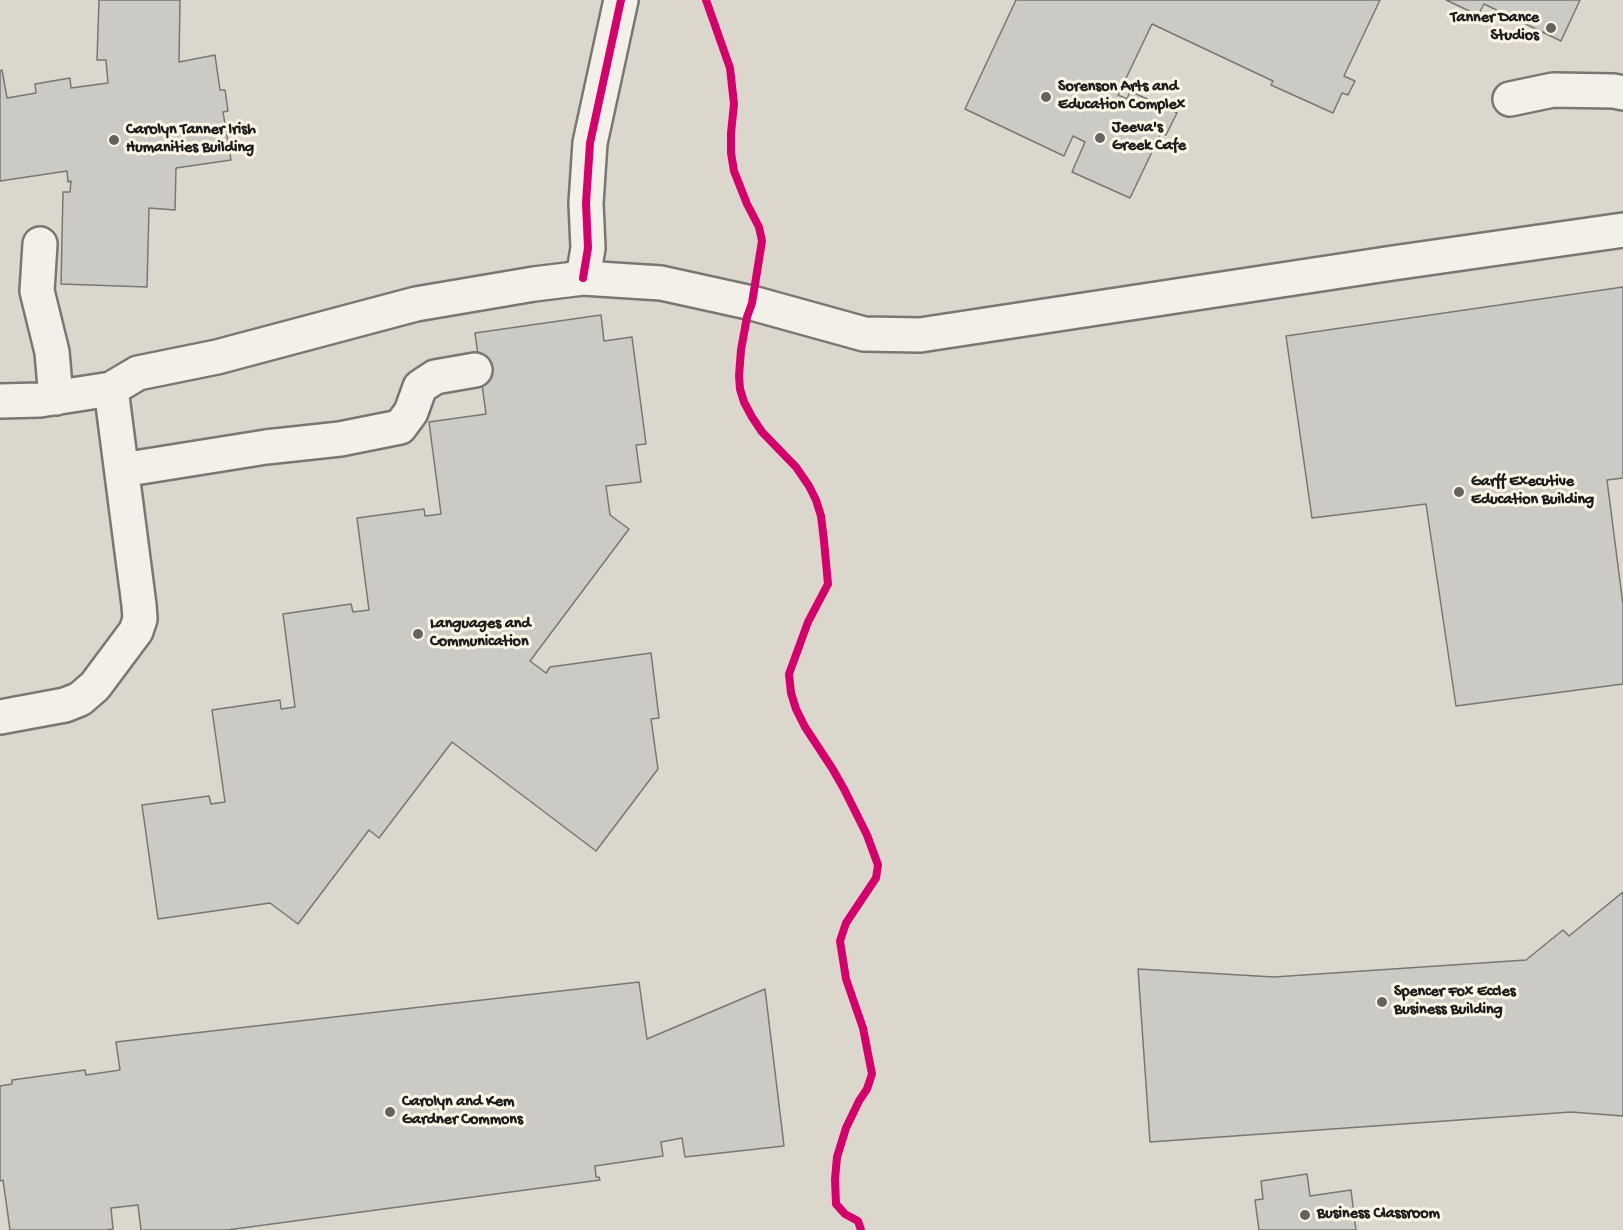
<!DOCTYPE html>
<style>
body{margin:0}
canvas{display:block;background:#e9e6de}
</style>
<canvas width="1623" height="1230"></canvas>
<script>
const context = document.querySelector('canvas').getContext('2d');
context.lineJoin = 'round';
function paint(path, color) {
  context.fillStyle = color;
  context.fill(path, 'evenodd');
}
function shape(rows) {
  const path = new Path2D();
  for (const r of rows) {
    if (r.length === 3) {
      path.moveTo(r[0] + r[2], r[1]);
      path.arc(r[0], r[1], r[2], 0, 2 * Math.PI);
      continue;
    }
    path.moveTo(r[0], r[1]);
    for (let i = 2; i < r.length; i += 2) path.lineTo(r[i], r[i + 1]);
  }
  return path;
}
function stroke(path, color, width, dash) {
  context.strokeStyle = color;
  context.lineWidth = width;
  context.lineCap = dash ? 'butt' : 'round';
  context.setLineDash(dash || []);
  context.stroke(path);
}
function write(font, color, halo, rows, align = 'center') {
  context.font = font + ' "Gochi Hand",sans-serif';
  context.lineWidth = 6;
  context.setLineDash([]);
  context.textBaseline = 'middle';
  context.strokeStyle = halo;
  context.fillStyle = color;
  for (const [text, x, y, turn = 0] of rows) {
    context.save();
    context.translate(x, y);
    context.rotate((+turn || 0) * Math.PI / 180);
    context.textAlign = isNaN(turn) ? turn : align;
    if (halo) context.strokeText(text, 0, 0);
    context.fillText(text, 0, 0);
    context.restore();
  }
}
paint(shape([
 [0,0,1623,0,1623,1230,0,1230]
]), '#dbd7cd');
paint(shape([
 [296,0,598,0,589,41,569,118,562,153,558,209,553,224,551,224,544,238,529,249,521,252,522,256,517,257,474,267,474,269,371,295,377,285,374,281,371,267,360,259,347,256,335,260,326,268,322,276,330,297,334,301,343,302,254,326,246,324,240,319,235,312,233,303,304,127,312,94,312,62,303,33,288,5],
 [632,0,696,0,720,74,724,111,720,145,723,172,728,187,750,232,750,254,745,280,741,277,653,256,638,248,624,235,618,234,612,237,608,226,604,213,602,169],
 [715,0,817,0,850,137,862,183,877,227,822,248,793,265,764,284,770,240,768,225,748,185,740,162,738,138,742,108,742,92,733,58],
 [842,0,896,0,895,54,850,33],
 [913,0,953,0,948,11,955,68,950,80,913,63],
 [1380,0,1393,0,1355,81,1344,76],
 [855,54,937,92,962,110,976,215,949,215,901,221,882,160],
 [1453,102,33],
 [1192,71,1187,81,1196,80,1162,151,1160,150,1156,158,1150,155,1161,133,1167,135,1177,113,1146,99,1153,86,1172,83,1177,73],
 [299,73,299,98,262,195,240,204,219,176,217,171,220,169,220,173,232,176,244,144,233,97,261,93,260,80],
 [1585,106,1623,107,1623,175,1570,151,1547,174,1536,182,1508,197,1504,198,1502,194,1478,203,1459,205,1440,203,1438,207,1406,201,1386,194,1357,177,1338,161,1349,159,1355,148,1375,147,1386,162,1420,188,1431,192,1455,196,1468,196,1488,190,1515,176,1534,155,1548,132,1557,120,1570,111],
 [1311,154,1316,156,1347,187,1375,203,1406,216,1441,222,1462,221,1481,219,1501,214,1534,200,1535,203,1511,212,1493,222,1479,226,1114,282,1159,190,1178,188,1184,174,1208,170,1202,183,1220,181,1226,172,1226,168,1252,164,1249,174,1261,173,1269,161,1297,157,1292,167,1306,165],
 [1574,167,1623,190,1623,203,1587,196,1549,199,1545,197,1544,193],
 [1163,178,1113,282,1095,285,1042,267,1010,260,1023,231,1054,238,1087,249,1097,227,1076,210,1059,201,1043,195,1044,194,1100,184],
 [191,188,186,326,179,332,172,334,75,348,67,344,51,312,55,198,63,197,61,284,146,287,149,208,175,210,175,189],
 [26,207,25,238,0,238,0,210],
 [958,225,989,226,981,242,943,240,907,242,904,231],
 [880,237,886,256,860,261,829,270,825,259,856,245],
 [1623,247,1623,267,1563,276,1546,277,1476,272,1426,280,1424,273,1482,265,1515,266,1542,272,1560,270],
 [1005,269,1024,273,1074,288,990,300],
 [1365,280,1366,291,1270,307,1269,309,1273,336,1271,339,1266,341,1269,360,1273,360,1277,363,1290,454,1279,456,1288,520,1204,531,1198,526,1190,526,1183,529,1178,535,1153,537,1139,530,1119,507,1102,496,1093,492,1073,489,1053,491,1003,515,959,408,937,343],
 [1623,280,1623,287,1545,298,1544,291],
 [0,291,4,291,9,303,11,303,36,355,34,360,24,368,0,371],
 [667,300,738,316,728,357,730,383,737,406,751,431,772,456,795,480,808,506,815,544,818,583,745,573,708,574,696,512],
 [754,320,766,324,799,346,827,359,848,363,867,362,880,361,907,353,920,452,922,562,878,578,858,583,834,584,833,552,829,521,817,483,783,441,772,432,760,418,753,399,746,369],
 [351,336,441,339,414,343,400,348,394,354,389,366,389,400,386,407,381,413,366,419,267,433,260,413,256,385,257,378,266,383,277,385,283,418,367,406,363,367,293,366,287,362,287,358,291,353],
 [183,376,181,433,177,435,172,398,163,399,162,386,162,383],
 [219,379,226,413,219,417,225,433,209,439,211,382],
 [34,411,48,449,44,550,50,586,64,611,86,659,82,675,63,682,43,680,29,676,17,662,0,559,0,421,4,417],
 [957,467,984,527,966,538,957,524,946,530,945,474],
 [253,469,262,483,279,476,289,488,254,502,235,475],
 [1621,478,1623,506,1623,605,1607,480],
 [220,482,224,490,218,497,215,504,216,511,219,519,203,529,201,507,207,504,202,489],
 [297,503,302,517,305,517,308,525,286,525,263,530,242,538,221,552,219,539,229,532,247,523],
 [647,516,670,526,678,532,686,582,685,586,678,592,600,604,599,595,601,591,644,536,649,526],
 [1073,521,1092,526,1102,531,1110,537,1114,543,1122,577,1096,595,1075,615,1064,627,1046,652,1035,671,973,781,949,809,943,740,950,696,957,669,987,609,1015,566,1044,531,1051,526,1062,522],
 [1292,552,1298,577,1304,597,1314,615,1329,636,1363,661,1378,669,1410,678,1410,702,1388,698,1353,684,1327,668,1304,644,1288,620,1279,602,1271,573,1268,558],
 [347,570,351,604,283,614,295,707,281,709,280,701,212,710,225,802,211,804,209,796,142,805,158,919,270,903,298,924,309,910,334,928,332,931,287,933,267,922,232,924,188,932,153,936,143,924,134,903,135,824,123,789,129,776,144,774,152,783,159,786,167,787,207,780,211,775,203,708,209,698,279,686,284,674,276,615,277,607,284,601,332,593,336,586,336,573],
 [1218,572,1244,583,1254,591,1262,601,1264,601,1284,639,1304,665,1318,677,1341,693,1366,705,1378,709,1382,747,1306,757,1313,805,1239,864,1099,893,1054,895,1004,891,987,790,1011,753,1053,673,1070,648,1083,631,1096,618,1123,597],
 [189,582,190,588,120,733,114,732,109,697,158,633,162,624,164,616,162,587,164,586],
 [742,605,797,618,786,644,781,659,778,677,781,693,791,720,839,794,872,868,813,897,795,903,783,903,769,895,759,886,745,860,710,610],
 [817,623,868,637,912,646,913,652,920,655,919,662,926,833,887,860,846,772,821,738,804,706,800,684,802,664],
 [1380,709,1395,714,1410,715,1411,743,1384,747],
 [95,711,97,714,108,786,99,809,80,844,62,868,30,864,0,864,0,838,15,805,26,754,32,739,45,727,78,719],
 [1623,711,1623,721,1548,758,1530,764,1511,763,1521,718,1576,720],
 [1481,716,1518,717,1509,762,1476,753,1481,729,1479,728],
 [1623,737,1623,802,1621,801,1602,805,1587,782,1542,795,1506,798,1509,785,1487,780,1448,766,1450,758,1504,775,1519,777,1534,776,1547,773],
 [1412,756,1413,781,1330,791,1328,768],
 [1413,794,1414,803,1299,849,1299,851,1244,863,1313,806],
 [1576,800,1582,808,1538,817,1502,823,1505,812,1531,812,1557,807],
 [401,810,418,822,344,915,319,897,369,830,380,838],
 [1414,821,1415,844,1365,855,1364,847],
 [1600,829,1615,846,1549,899,1543,890,1536,864,1570,837],
 [10,876,49,879,52,881,49,891,25,920,14,916,0,918,0,880,3,878],
 [1328,883,1376,890,1413,899,1424,948,1271,959,1269,946,1111,955,1112,923,1277,887],
 [70,888,83,892,103,907,117,926,126,943,126,969,120,986,99,991,98,975,54,986,35,961,39,946,39,940,35,929,65,889],
 [977,919,993,1016,1008,1128,1003,1160,994,1176,982,1186,969,1189,963,1185,956,1175,949,1064,921,952,911,921],
 [893,922,907,959,920,1008,925,1028,933,1094,936,1134,933,1184,912,1230,875,1230,869,1217,862,1212,851,1207,846,1199,846,1193,850,1150,864,1118,879,1088,884,1063,882,1050,873,1020,856,972,854,953,856,944,856,936],
 [1007,922,1051,926,1081,925,1096,923,1091,1021,1044,1024,1035,1009,1013,958],
 [835,943,847,1002,864,1053,866,1070,860,1085,843,1115,834,1140,828,1172,828,1199,831,1213,831,1223,853,1227,857,1230,831,1230,809,1225,802,1210,791,1160,784,1146,775,1060,844,1049,813,974,803,977,796,961],
 [0,975,9,977,20,975,27,983,22,986,25,1002,0,996],
 [0,1029,20,1034,16,1052,42,1049,42,1054,61,1052,64,1068,85,1064,85,1070,12,1079,12,1084,0,1086],
 [1023,1035,1030,1036,1037,1043,1042,1059,1045,1081,1046,1098,1044,1113,1036,1128,1030,1130,1025,1126,1021,1110,1013,1054,1016,1042],
 [1087,1091,1109,1181,1054,1188,1032,1180,1030,1167,1031,1158,1052,1128,1057,1113,1061,1093],
 [1606,1157,1617,1203,1608,1205,1602,1209,1594,1218,1586,1220,1570,1160],
 [1561,1161,1577,1221,1561,1226,1562,1200,1555,1169,1557,1165],
 [1512,1164,1529,1230,1495,1230,1479,1166],
 [1467,1166,1483,1230,1451,1230,1436,1169],
 [1425,1170,1440,1230,1403,1230,1389,1172],
 [1201,1194,1255,1200,1259,1230,1164,1230,1178,1202],
 [1126,1197,1095,1230,1046,1230,1044,1207],
 [1016,1213,1025,1218,1026,1230,962,1230,966,1222,979,1218]
]), '#dbd7cc');
const building = shape([
 [99,0,180,0,179,62,215,55,220,90,225,90,228,111,223,112,231,160,176,168,175,210,149,208,147,287,61,284,63,192,70,192,71,181,68,182,67,171,0,181,0,71,2,70,7,98,36,93,35,84,70,78,71,88,108,83,106,60,97,60,99,0],
 [1016,0,1380,0,1344,76,1355,81,1348,95,1342,93,1333,113,1271,85,1273,81,1152,24,1118,95,1127,99,1130,91,1177,113,1166,135,1161,133,1130,198,1072,172,1085,142,1073,136,1064,156,965,109,1016,0],
 [1446,0,1580,0,1561,41,1484,4,1478,15,1446,0],
 [1623,287,1623,478,1607,480,1623,605,1623,684,1456,706,1426,504,1312,518,1286,336,1623,287],
 [601,315,604,341,632,337,646,444,636,445,641,482,606,486,610,515,629,529,530,661,546,673,550,667,651,653,659,718,651,719,658,769,596,851,452,742,379,838,369,830,298,924,270,903,158,919,142,805,209,796,211,804,225,802,212,710,280,700,281,709,295,707,283,614,351,604,353,612,369,610,357,518,424,509,425,516,441,514,429,422,486,414,475,333,601,315],
 [1623,892,1623,1116,1571,1112,1150,1142,1138,969,1274,977,1526,960,1563,930,1569,936,1623,892],
 [639,982,647,1039,765,989,784,1146,685,1157,682,1138,661,1142,663,1156,595,1166,596,1177,599,1177,600,1180,227,1230,141,1230,138,1205,111,1208,113,1229,105,1230,10,1230,3,1180,0,1181,0,1086,12,1084,12,1080,85,1070,86,1075,120,1070,116,1042,639,982],
 [1307,1174,1310,1196,1351,1190,1356,1230,1259,1230,1255,1200,1263,1199,1261,1181,1307,1174]
]);
paint(building, '#cccac4');
stroke(building, '#787773', 1.5);
const minor = shape([
 [1510,99,1553,90,1614,91,1623,93],
 [40,244,37,291,52,352,56,398],
 [583,278,588,248,586,203,590,143,621,0],
 [0,401,40,400,111,389,138,373,217,357,416,304,534,284,583,278,661,283,752,303,864,334,920,335,1393,263,1623,230],
 [122,470,266,447,340,439,400,427,411,412,420,387,435,377,475,370],
 [0,717,65,705,80,699,95,686,136,631,140,619,139,605,111,389]
]);
stroke(minor, '#787773', 38);
stroke(minor, '#f3f0ea', 33);
stroke(shape([
 [706,0,730,68,734,104,731,133,731,153,734,171,747,204,759,227,762,241,752,303,747,317,741,350,739,376,740,389,744,402,752,417,762,432,796,467,809,486,816,500,821,516,824,541,828,584,808,622,789,674,791,693,796,709,805,727,832,768,844,789,867,835,878,865,876,878,846,923,840,941,846,979,863,1028,872,1074,867,1089,859,1101,846,1128,837,1157,835,1179,836,1204,845,1214,858,1221,861,1230],
 [583,278,588,248,586,203,590,143,621,0]
]), '#d6006c', 8);
for (const [x, y, r, color] of [
 [1551,28,6,"#646360"],
 [1046,97,6,"#646360"],
 [1100,138,6,"#646360"],
 [114,140,6,"#646360"],
 [1459,492,6,"#646360"],
 [418,634,6,"#646360"],
 [1382,1002,6,"#646360"],
 [390,1112,6,"#646360"],
 [1305,1215,6,"#646360"]
]) {
  const dot = new Path2D();
  dot.arc(x, y, r, 0, 2 * Math.PI);
  context.fillStyle = color;
  context.fill(dot);
  stroke(dot, '#fcf5e5', 2);
}
write('bold 16px', '#1c1c1c', '#fcf5e5', [
 ["Tanner Dance",1539,19,"right"],
 ["Studios",1539,37,"right"],
 ["Sorenson Arts and",1058,88],
 ["Education Complex",1058,106],
 ["Jeeva's",1112,129],
 ["Greek Cafe",1112,147],
 ["Carolyn Tanner Irish",126,131],
 ["Humanities Building",126,149],
 ["Garff Executive",1471,483],
 ["Education Building",1471,501],
 ["Languages and",430,625],
 ["Communication",430,643],
 ["Spencer Fox Eccles",1394,993],
 ["Business Building",1394,1011],
 ["Carolyn and Kem",402,1103],
 ["Gardner Commons",402,1121],
 ["Business Classroom",1317,1215]
], 'left');
</script>
